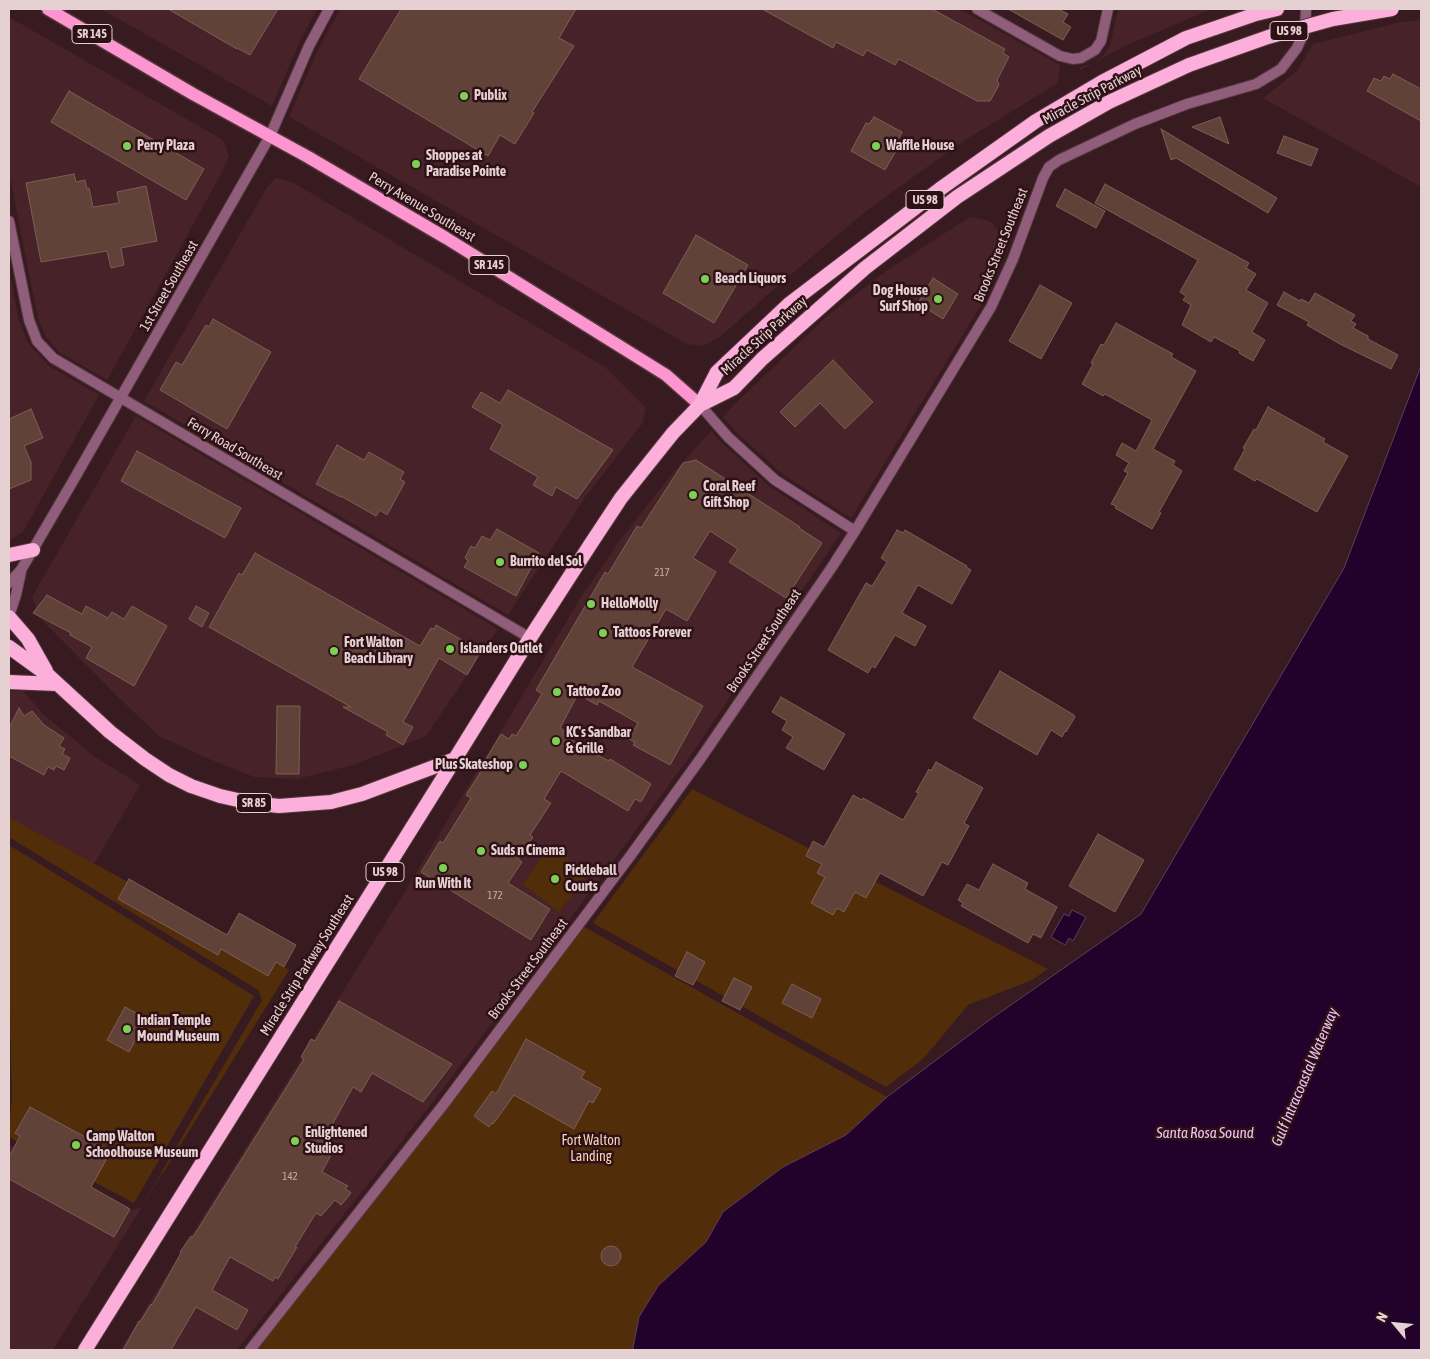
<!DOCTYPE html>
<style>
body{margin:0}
#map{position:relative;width:1430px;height:1359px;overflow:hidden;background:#381b20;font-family:"Asap Condensed",sans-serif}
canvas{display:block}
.frame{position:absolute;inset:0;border:10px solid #e5d0d2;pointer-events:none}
.north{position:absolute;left:1370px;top:1299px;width:50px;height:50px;-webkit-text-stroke:4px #2e1116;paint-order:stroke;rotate:298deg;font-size:14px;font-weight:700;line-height:20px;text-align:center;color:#e5d0d2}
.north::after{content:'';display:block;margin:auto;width:18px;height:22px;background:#e5d0d2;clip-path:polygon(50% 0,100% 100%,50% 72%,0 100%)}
</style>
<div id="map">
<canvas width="1430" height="1359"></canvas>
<div class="frame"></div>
<div class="north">N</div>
</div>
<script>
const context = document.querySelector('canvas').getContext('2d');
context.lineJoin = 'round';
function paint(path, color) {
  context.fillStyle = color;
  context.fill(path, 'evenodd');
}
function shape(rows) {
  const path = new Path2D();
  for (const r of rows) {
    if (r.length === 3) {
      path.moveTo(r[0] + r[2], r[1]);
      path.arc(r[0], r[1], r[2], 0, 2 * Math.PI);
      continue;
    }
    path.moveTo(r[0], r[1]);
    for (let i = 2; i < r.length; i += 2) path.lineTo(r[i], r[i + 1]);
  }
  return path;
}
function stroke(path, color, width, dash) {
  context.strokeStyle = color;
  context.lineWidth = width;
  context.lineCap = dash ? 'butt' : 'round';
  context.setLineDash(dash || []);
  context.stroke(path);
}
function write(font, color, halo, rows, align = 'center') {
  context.font = font + ' "Asap Condensed",sans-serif';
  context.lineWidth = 5;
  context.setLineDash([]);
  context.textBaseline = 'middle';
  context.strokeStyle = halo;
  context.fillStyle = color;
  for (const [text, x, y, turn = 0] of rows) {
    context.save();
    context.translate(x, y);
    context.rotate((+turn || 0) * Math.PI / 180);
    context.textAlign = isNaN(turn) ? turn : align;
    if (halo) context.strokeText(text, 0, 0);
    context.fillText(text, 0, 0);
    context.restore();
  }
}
paint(shape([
 [101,9,317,9,300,41,272,106],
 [340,9,960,9,1060,65,1058,83,962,142,870,208,782,282,720,337,703,346,687,344,289,117,318,50],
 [1118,9,1212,9,1129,44,1079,71,1081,67,1094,63,1102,57,1110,46],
 [9,17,223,140,229,156,221,174,107,380,59,352,46,337,38,318,9,172],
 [1421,20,1421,187,1263,98,1297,71,1313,44,1401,22],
 [275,178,294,183,605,367,646,408,642,424,586,496,508,615,144,401,266,189],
 [970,217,990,221,1000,232,1001,248,1005,250,995,277,981,305,851,518,781,473,735,431,723,417,736,403,828,315,889,269],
 [9,269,19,321,28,343,49,366,99,395,23,532,9,541],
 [136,416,498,629,426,736,353,765,297,779,254,777,209,759,159,736,118,697,40,618,32,597],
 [711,431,722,443,769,486,841,533,693,752,617,856,436,1098,237,1350,120,1350,404,893,581,597,621,539,670,476],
 [9,691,23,691,44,715,94,756,140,785,94,864,9,817],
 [9,1145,130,1210,141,1208,161,1173,163,1173,53,1350,9,1350]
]), '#472228');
paint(shape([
 [692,789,1048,969,1032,980,968,1005,923,1059,886,1087,593,923],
 [9,817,289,970,163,1173,161,1173,262,1000,258,990,9,837],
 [9,845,254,996,134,1203,9,1137,9,1125,12,1099,9,967],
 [551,845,588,874,559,912,523,884],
 [579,924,887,1097,846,1135,783,1167,723,1212,706,1242,658,1286,633,1348,634,1350,250,1350]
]), '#512d09');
const water = shape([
 [1421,366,1421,1350,634,1350,633,1348,639,1317,658,1286,706,1242,723,1212,783,1167,846,1135,887,1097,988,1021,1141,914,1344,568,1421,366],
 [1072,910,1086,917,1073,941,1069,938,1065,945,1051,937,1064,914,1069,916,1072,910]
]);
paint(water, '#22012a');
stroke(water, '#5c3f5c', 1);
const building = shape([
 [168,9,278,9,250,55,237,48,237,49,168,9],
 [401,9,576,9,559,38,574,46,532,112,534,113,515,144,500,135,488,156,359,79,401,9],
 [762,9,932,9,1005,49,1003,53,1009,57,997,80,999,85,990,101,977,101,899,59,895,65,867,50,863,56,836,42,833,48,762,9],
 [1008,9,1058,9,1068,14,1063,22,1071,27,1063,40,1008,9],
 [1393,74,1421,89,1421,121,1367,91,1374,78,1381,81,1384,76,1390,79,1393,74],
 [69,91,204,169,186,200,51,122,69,91],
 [874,117,902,132,898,140,901,142,885,170,851,151,866,123,869,124,874,117],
 [1220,117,1229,144,1192,127,1220,117],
 [1161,129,1277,198,1268,213,1176,158,1171,160,1161,129],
 [1284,136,1318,149,1311,166,1277,153,1284,136],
 [74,174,76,182,85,180,87,189,89,188,93,207,119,203,117,192,146,186,157,241,121,248,124,265,111,268,107,251,41,262,26,183,74,174],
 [1105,184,1249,263,1246,268,1256,274,1246,290,1268,303,1252,332,1265,340,1253,361,1239,353,1240,351,1214,337,1211,342,1182,325,1191,305,1183,300,1186,296,1180,292,1198,260,1095,203,1105,184],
 [1065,189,1105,211,1096,228,1056,206,1065,189],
 [696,235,748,265,714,323,663,293,696,235],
 [933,278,958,294,943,319,918,303,933,278],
 [1040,285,1072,303,1041,359,1009,341,1040,285],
 [1284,292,1300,301,1301,299,1309,303,1315,293,1355,315,1351,321,1356,324,1353,328,1368,336,1368,339,1398,355,1391,369,1340,344,1307,325,1309,322,1277,305,1284,292],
 [213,319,271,352,227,429,160,390,176,362,182,365,206,325,209,327,213,319],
 [1116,323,1173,354,1171,357,1196,371,1153,449,1175,461,1173,465,1182,471,1159,512,1161,513,1152,529,1115,508,1116,506,1111,504,1128,473,1124,471,1129,463,1116,455,1122,443,1136,451,1152,420,1105,394,1103,396,1082,384,1093,364,1091,363,1101,344,1104,345,1116,323],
 [833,360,873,402,845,429,820,403,795,427,780,412,833,360],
 [508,390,613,450,577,499,556,487,552,496,533,485,538,477,490,449,503,425,472,407,481,392,500,403,508,390],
 [1268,407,1325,439,1323,442,1348,456,1317,512,1257,479,1255,481,1234,469,1245,449,1243,448,1254,429,1256,430,1268,407],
 [31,409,43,438,24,446,31,462,31,480,9,489,9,419,31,409],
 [337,445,364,460,369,452,404,472,400,479,405,482,387,515,380,510,376,516,341,496,341,497,316,484,337,445],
 [137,451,241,508,225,538,121,481,137,451],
 [696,460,800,527,799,528,822,543,786,598,729,562,738,549,710,531,693,558,716,572,687,621,666,609,632,667,703,706,670,765,633,745,635,742,629,739,638,723,599,701,597,705,578,694,560,728,565,731,562,734,597,756,597,755,609,761,610,759,651,784,641,802,635,799,628,811,561,771,544,799,551,803,530,835,533,837,518,859,522,862,508,883,550,909,531,940,421,872,440,841,443,843,471,798,466,795,488,760,486,759,501,734,509,739,512,734,516,736,542,694,536,690,605,572,608,574,637,526,641,528,683,463,696,460],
 [497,529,539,553,516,596,464,567,468,561,465,558,471,546,475,548,482,536,490,540,497,529],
 [897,530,903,533,905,530,967,566,966,567,971,570,952,604,918,585,902,613,926,626,915,646,895,635,875,668,872,666,868,673,828,650,866,583,872,586,887,562,881,558,897,530],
 [255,553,420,646,431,628,434,629,436,625,481,651,467,675,439,658,403,722,413,727,403,745,386,735,388,732,343,707,351,707,209,627,239,573,242,575,255,553],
 [47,595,82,614,86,606,108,618,112,612,124,619,132,606,167,626,134,686,86,658,92,647,70,635,71,633,33,613,47,595],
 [196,606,209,613,202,627,189,619,196,606],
 [1000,671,1074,715,1075,717,1066,732,1065,731,1062,737,1051,730,1037,755,973,718,1000,671],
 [781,697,845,734,824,770,786,748,793,737,782,730,787,721,772,712,781,697],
 [277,706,300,706,299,774,276,774,277,706],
 [19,708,24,716,32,711,44,725,64,738,59,746,65,749,62,754,70,758,64,770,56,766,54,770,48,767,44,775,9,756,9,728,19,708],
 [936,762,983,788,964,823,969,826,948,865,942,862,923,896,880,873,866,898,855,892,844,912,837,908,833,915,811,903,825,877,817,873,822,864,806,856,813,841,824,847,853,795,862,800,863,798,903,820,919,793,916,792,929,769,931,771,936,762],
 [1098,834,1144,860,1115,912,1069,886,1098,834],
 [993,864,1028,883,1025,889,1057,907,1041,938,1033,934,1028,943,961,906,963,903,958,900,967,884,979,890,993,864],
 [129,879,227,935,239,913,296,945,284,967,276,962,268,976,221,949,218,955,118,899,129,879],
 [687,952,705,962,693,985,675,976,687,952],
 [734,978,752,987,740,1010,722,1001,734,978],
 [792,984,821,999,812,1018,782,1003,792,984],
 [339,1001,452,1064,423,1102,372,1073,361,1092,353,1087,320,1147,332,1153,322,1172,348,1186,345,1188,351,1193,341,1205,335,1200,321,1216,316,1213,295,1247,297,1247,278,1279,275,1277,273,1281,230,1257,212,1290,248,1310,237,1330,196,1307,171,1350,123,1350,139,1321,140,1322,151,1304,152,1305,181,1253,180,1252,191,1236,193,1237,304,1059,301,1057,311,1039,315,1041,339,1001],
 [125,1007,147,1019,129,1052,107,1040,125,1007],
 [526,1039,585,1072,581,1078,601,1089,593,1103,589,1101,574,1129,514,1095,493,1124,492,1123,489,1127,474,1116,492,1091,496,1094,526,1039],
 [30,1107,111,1151,91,1187,130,1209,114,1237,9,1179,9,1157,20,1136,15,1133,30,1107],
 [611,1256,10]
]);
paint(building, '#614239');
stroke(building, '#7f5d54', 1);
const minor = shape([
 [977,9,1060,56,1073,59,1081,58,1095,50,1101,41,1108,9],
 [270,136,309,46,329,9],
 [9,221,29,320,37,341,53,358,530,638],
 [700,405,728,437,775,480,855,531],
 [250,1350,444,1104,631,855,701,758,832,567,855,531,991,307,1013,259,1043,178,1049,167,1059,160,1135,124,1187,104,1256,84,1281,69,1297,48,1305,30,1306,9]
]);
const tertiary = shape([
 [9,583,21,570,73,481,270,136],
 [9,616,16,595,21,572]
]);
const primary = shape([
 [48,9,193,94,308,157,446,238,666,375,700,405]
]);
const trunk = shape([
 [700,405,734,388,762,359,865,268,957,197,1049,136,1109,102,1189,65],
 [9,555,33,550],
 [9,617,28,639,46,671],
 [9,647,49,676,110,732,145,759,169,775,191,786,220,796,251,803,279,806,331,802,362,794,455,759],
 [9,682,57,684],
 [85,1350,455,759,530,638,590,545,621,498,673,433,700,405,717,372,789,304,940,189,1036,121,1102,82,1186,38,1256,14,1277,9]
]);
stroke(minor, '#54383c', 12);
stroke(tertiary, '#54383c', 12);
stroke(primary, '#54383c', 15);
stroke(trunk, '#54383c', 16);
stroke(minor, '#905e7a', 10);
stroke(tertiary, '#905e7a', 10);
stroke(primary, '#fd95d0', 12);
stroke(trunk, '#fcafda', 14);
const trunkBridge = shape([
 [1189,65,1268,37,1333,19,1392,9]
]);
stroke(trunkBridge, '#54383c', 16, []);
stroke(trunkBridge, '#fcafda', 14);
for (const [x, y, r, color] of [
 [464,96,5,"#7cd155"],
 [127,146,5,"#7cd155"],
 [876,146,5,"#7cd155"],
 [416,164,5,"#7cd155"],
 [705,279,5,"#7cd155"],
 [938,299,5,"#7cd155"],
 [693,495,5,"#7cd155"],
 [500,562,5,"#7cd155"],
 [591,604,5,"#7cd155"],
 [603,633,5,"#7cd155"],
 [450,649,5,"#7cd155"],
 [334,651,5,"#7cd155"],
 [557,692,5,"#7cd155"],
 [556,741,5,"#7cd155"],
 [523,765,5,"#7cd155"],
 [481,851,5,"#7cd155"],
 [443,868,5,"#7cd155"],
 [555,879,5,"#7cd155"],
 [127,1029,5,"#7cd155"],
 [295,1141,5,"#7cd155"],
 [76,1145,5,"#7cd155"]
]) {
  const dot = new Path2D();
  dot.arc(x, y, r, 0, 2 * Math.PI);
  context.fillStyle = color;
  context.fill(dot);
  stroke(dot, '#2e1116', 2);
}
write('11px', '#c4acac', null, [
 ["217",662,573],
 ["172",495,896],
 ["142",290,1177]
]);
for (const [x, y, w] of [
 [1289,31,38],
 [92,34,40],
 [925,200,38],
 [489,265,40],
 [254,803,35],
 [385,872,38]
]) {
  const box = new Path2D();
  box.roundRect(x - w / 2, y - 9.5, w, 19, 4);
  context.fillStyle = '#2e1116';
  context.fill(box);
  stroke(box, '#e5d0d2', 1);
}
write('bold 12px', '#e5d0d2', null, [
 ["US 98",1289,31],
 ["SR 145",92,34],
 ["US 98",925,200],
 ["SR 145",489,265],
 ["SR 85",254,803],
 ["US 98",385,872]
]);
write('14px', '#e5d0d2', '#2e1116', [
 ["Miracle Strip Parkway",1092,95,-28],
 ["Perry Avenue Southeast",422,207,31],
 ["Brooks Street Southeast",1001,245,-68],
 ["1st Street Southeast",169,286,-60],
 ["Miracle Strip Parkway",764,336,-42],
 ["Ferry Road Southeast",235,449,31],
 ["Brooks Street Southeast",764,641,-56],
 ["Miracle Strip Parkway Southeast",307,965,-58],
 ["Brooks Street Southeast",528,969,-53]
]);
write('bold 14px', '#e5d0d2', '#2e1116', [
 ["Publix",474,96],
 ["Perry Plaza",137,146],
 ["Waffle House",886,146],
 ["Shoppes at",426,156],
 ["Paradise Pointe",426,172],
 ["Beach Liquors",715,279],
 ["Dog House",928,291,"right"],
 ["Surf Shop",928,307,"right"],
 ["Coral Reef",703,487],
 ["Gift Shop",703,503],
 ["Burrito del Sol",510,562],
 ["HelloMolly",601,604],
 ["Tattoos Forever",613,633],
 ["Fort Walton",344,643],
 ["Beach Library",344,659],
 ["Islanders Outlet",460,649],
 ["Tattoo Zoo",567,692],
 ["KC's Sandbar",566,733],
 ["& Grille",566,749],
 ["Plus Skateshop",513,765,"right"],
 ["Suds n Cinema",491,851],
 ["Pickleball",565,871],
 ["Courts",565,887],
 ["Run With It",443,884,"center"],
 ["Indian Temple",137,1021],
 ["Mound Museum",137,1037],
 ["Enlightened",305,1133],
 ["Studios",305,1149],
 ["Camp Walton",86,1137],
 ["Schoolhouse Museum",86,1153]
], 'left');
write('14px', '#f9d5b8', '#2e1116', [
 ["Fort Walton",591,1141],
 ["Landing",591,1157]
]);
write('italic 15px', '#edc3f7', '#2e1116', [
 ["Gulf Intracoastal Waterway",1305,1077,-67],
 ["Santa Rosa Sound",1205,1133]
]);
</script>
